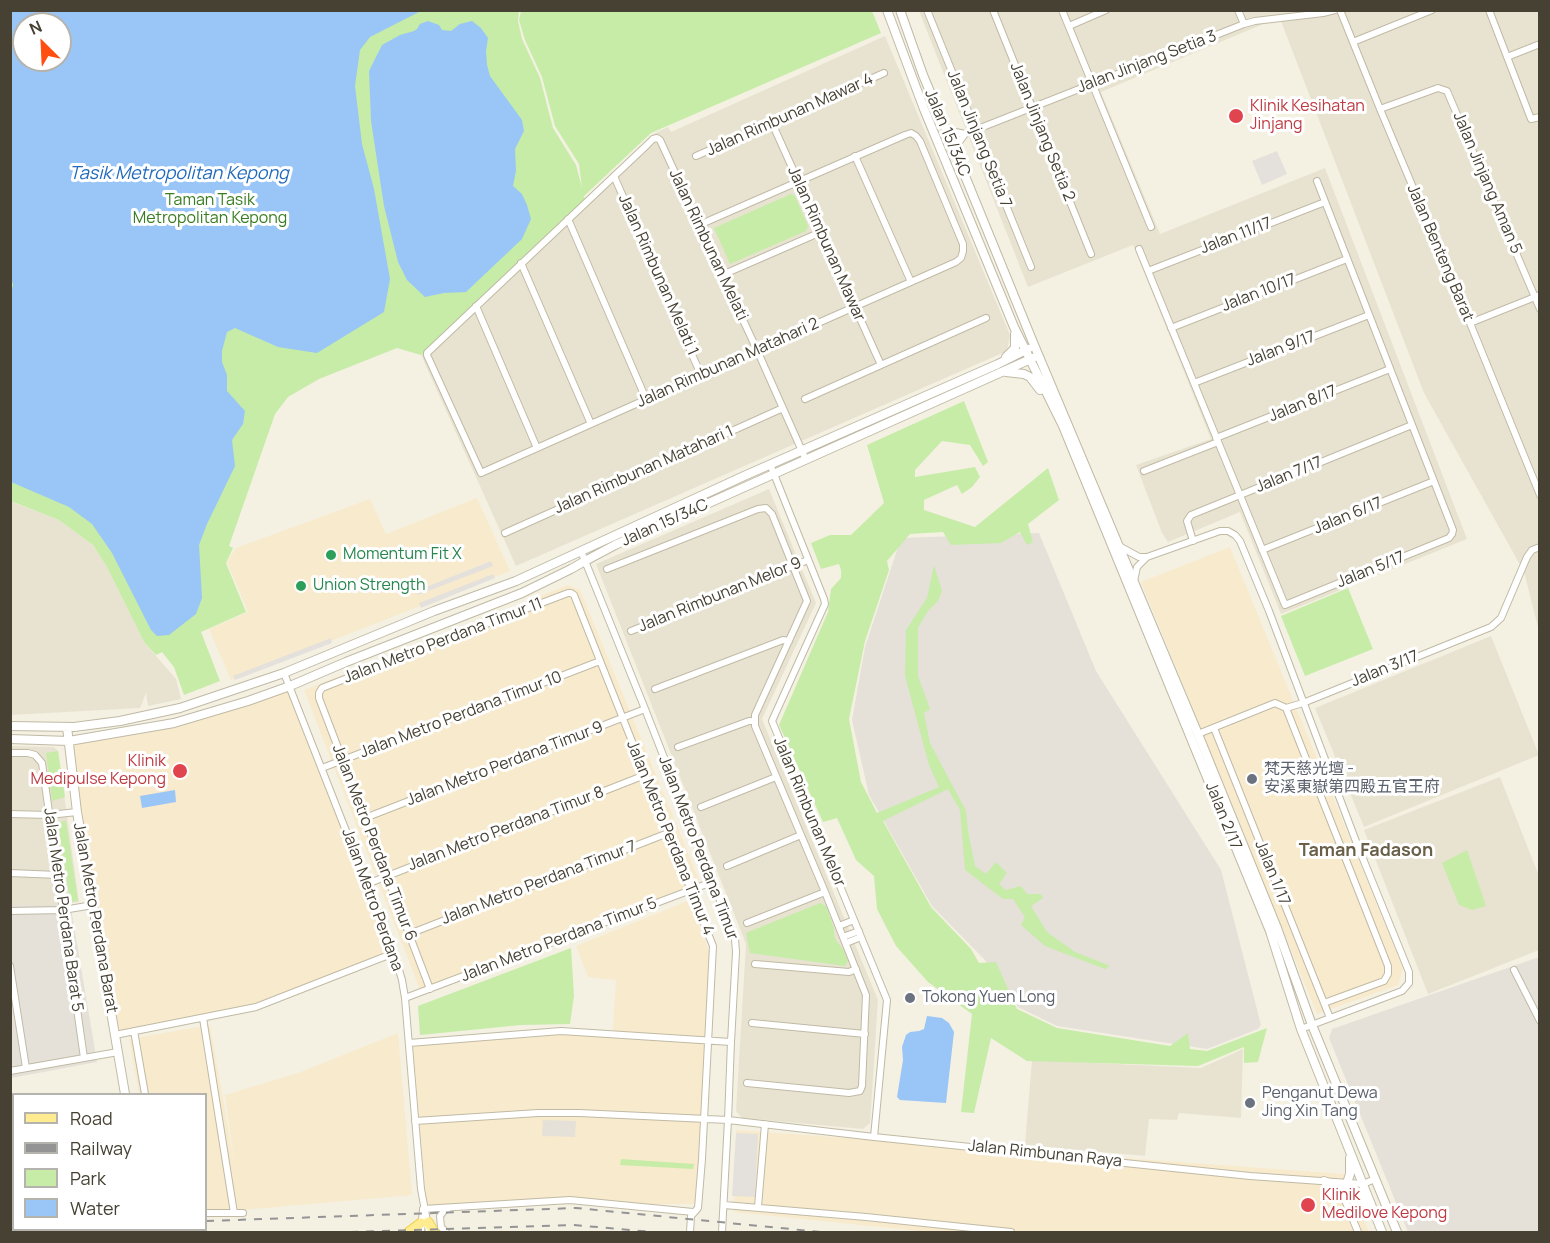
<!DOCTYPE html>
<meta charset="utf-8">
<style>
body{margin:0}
#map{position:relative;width:1550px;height:1243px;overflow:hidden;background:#f4f1e3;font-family:Manrope,sans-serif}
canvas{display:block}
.frame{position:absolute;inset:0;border:12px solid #464133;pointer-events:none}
.legend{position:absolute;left:12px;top:1093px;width:195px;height:138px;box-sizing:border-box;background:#fff;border:2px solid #b5b3ad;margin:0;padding:8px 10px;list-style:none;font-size:18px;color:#464133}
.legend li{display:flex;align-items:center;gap:12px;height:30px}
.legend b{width:30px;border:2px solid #b5b3ad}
.north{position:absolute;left:12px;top:12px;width:60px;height:60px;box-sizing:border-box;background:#fff;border:2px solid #b5b3ad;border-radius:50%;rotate:336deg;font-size:16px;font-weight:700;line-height:24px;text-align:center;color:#464133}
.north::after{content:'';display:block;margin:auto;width:21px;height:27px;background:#ff4e0f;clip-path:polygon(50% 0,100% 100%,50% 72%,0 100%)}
</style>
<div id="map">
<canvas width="1550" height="1243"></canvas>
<div class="frame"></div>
<ul class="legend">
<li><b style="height:8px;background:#ffec91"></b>Road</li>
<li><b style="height:8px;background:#949494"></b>Railway</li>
<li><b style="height:16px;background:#c6eca8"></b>Park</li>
<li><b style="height:16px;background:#99c6f7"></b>Water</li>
</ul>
<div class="north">N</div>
</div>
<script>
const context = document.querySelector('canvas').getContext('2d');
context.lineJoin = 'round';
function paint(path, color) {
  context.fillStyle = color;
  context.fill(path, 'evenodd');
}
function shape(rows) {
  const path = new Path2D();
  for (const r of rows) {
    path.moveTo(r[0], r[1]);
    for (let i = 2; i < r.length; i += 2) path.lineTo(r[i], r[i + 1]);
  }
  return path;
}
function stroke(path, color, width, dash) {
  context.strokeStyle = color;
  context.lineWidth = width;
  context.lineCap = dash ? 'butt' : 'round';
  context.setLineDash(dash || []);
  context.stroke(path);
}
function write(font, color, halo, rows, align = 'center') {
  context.font = font + ' Manrope,"Noto Sans SC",sans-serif';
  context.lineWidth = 6;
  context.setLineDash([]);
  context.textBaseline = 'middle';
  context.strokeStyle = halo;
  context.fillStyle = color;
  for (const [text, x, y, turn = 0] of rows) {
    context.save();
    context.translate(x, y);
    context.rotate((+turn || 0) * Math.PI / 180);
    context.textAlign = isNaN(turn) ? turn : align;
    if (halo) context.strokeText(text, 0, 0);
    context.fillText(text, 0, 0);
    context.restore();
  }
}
paint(shape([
 [919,11,1539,11,1539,631,1524,572,1424,393,1279,16,1268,22,1101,92,1160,234,1325,168,1467,539,1281,614,1240,512,1168,542,1162,533,1136,465,1211,439,1133,245,1028,287],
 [885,36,1010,335,1007,351,516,566,421,355,655,133,668,127,671,132],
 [769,489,816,603,762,719,878,1000,870,1123,863,1129,742,1118,736,1111,746,944,596,564],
 [10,501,59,520,93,545,107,567,144,642,176,679,181,699,148,706,146,693,140,708,11,715],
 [1491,636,1539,755,1364,827,1315,708],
 [11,746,54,747,58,751,79,902,56,905,11,905],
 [1500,777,1539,876,1539,950,1428,994,1364,830],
 [1243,1049,1241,1118,1179,1113,1177,1120,1149,1119,1145,1156,1025,1145,1032,1060,1201,1068]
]), '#e8e3d1');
paint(shape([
 [477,498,510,571,231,680,209,629,248,612,227,562,236,548,370,499,386,534],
 [1230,547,1403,968,1398,985,1317,1014,1141,582],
 [568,585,580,590,700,882,420,990,304,690],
 [288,691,391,951,256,1004,118,1031,82,823,73,744,177,727,243,707],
 [690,900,710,954,696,1204,568,1204,427,1211,413,1046,613,1031,616,980,588,977,576,946],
 [210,1025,235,1168,225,1095,298,1073,398,1033,412,1195,242,1210,242,1214,206,1214,206,1094,139,1094,129,1039],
 [736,1130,1344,1174,1369,1232,929,1232,734,1212]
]), '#f8eacc');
paint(shape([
 [1039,533,1096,671,1221,870,1261,1025,1258,1029,1207,1049,1057,1026,1018,1007,985,960,932,906,869,795,852,720,865,647,901,538],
 [70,902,97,1062,11,1078,11,905,56,905],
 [1539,957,1539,1232,1408,1232,1329,1038,1332,1029],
 [543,1120,576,1121,575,1137,542,1136]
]), '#e5e1d9');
paint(shape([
 [10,11,519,11,518,21,522,39,540,78,553,128,576,165,582,188,579,164,555,126,542,77,525,40,519,20,521,11,872,11,881,33,651,133,584,196,585,200,421,355,397,348,319,379,288,397,275,414,229,546,233,548,226,563,246,612,201,632,220,681,184,695,174,667,162,652,156,655,144,642,107,567,93,545,59,520,11,501],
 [24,24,60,24,60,60,24,60],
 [791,194,795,196,808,226,806,231,730,264,714,228],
 [964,401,988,462,983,466,970,445,942,441,915,470,915,477,975,467,980,477,972,487,962,494,957,485,924,500,924,510,975,527,1048,468,1059,500,1028,524,1033,542,1027,545,1020,532,1001,543,951,545,943,532,910,534,887,561,889,570,865,641,849,719,861,782,877,813,939,787,929,765,905,676,906,630,927,598,934,565,942,591,938,601,928,611,918,628,918,676,930,709,924,713,930,743,966,811,968,831,975,866,986,874,996,862,1007,873,999,884,1006,890,1021,886,1027,894,1041,894,1043,898,1031,906,1047,932,1075,952,1110,966,1105,969,1045,946,1021,925,1025,917,1013,899,1003,899,965,870,960,810,948,789,883,821,931,907,971,949,979,963,996,962,1017,1009,1057,1028,1170,1046,1188,1033,1190,1049,1207,1051,1267,1028,1258,1062,1244,1063,1244,1047,1198,1066,1027,1061,991,1038,974,1113,961,1112,972,1014,928,982,896,946,877,909,874,876,856,860,837,818,823,822,779,725,828,612,831,589,841,578,841,570,839,564,821,569,811,543,830,535,851,535,884,503,867,445],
 [1348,588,1373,649,1305,676,1281,616],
 [58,751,65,797,52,801,46,753],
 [66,821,78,901,70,902,58,822],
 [1467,850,1486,906,1472,910,1459,905,1442,863],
 [820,903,826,906,834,928,834,936,837,942,843,949,848,961,845,966,750,953,746,933],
 [571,948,574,996,570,1024,521,1025,420,1035,418,1006],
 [621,1159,694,1164,693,1169,620,1165]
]), '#c6eca8');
paint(shape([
 [1277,151,1287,174,1262,185,1252,161],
 [491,561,493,566,418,595,416,591],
 [493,574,495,578,421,608,419,603],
 [331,638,332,643,235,680,233,676],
 [736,1133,758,1134,755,1197,732,1196]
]), '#e4e1dc');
paint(shape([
 [11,10,421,11,370,37,360,50,355,86,362,144,374,189,390,279,384,312,317,353,278,347,235,328,227,332,222,351,222,362,227,375,227,391,245,411,243,424,232,440,235,466,207,524,199,545,202,598,196,614,169,635,157,636,151,630,112,553,92,524,69,507,11,482,10,289,13,287,13,283,10,281],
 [24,24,60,24,60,60,24,60],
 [428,21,439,25,442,30,451,31,460,24,472,21,481,28,488,38,486,51,487,65,490,76,522,120,524,131,515,149,516,171,513,186,522,194,527,205,531,219,522,239,466,292,444,293,425,297,407,280,398,262,384,206,371,121,369,71,382,45,400,35,414,31,417,29,420,24],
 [175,790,176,802,142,808,140,796],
 [927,1016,942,1018,949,1023,954,1032,946,1103,900,1100,897,1097,903,1060,902,1047,906,1035,910,1032,919,1031,924,1029]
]), '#99c6f7');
const minor = shape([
 [927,10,1031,267],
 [993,10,1091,254],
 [1062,10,1151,227],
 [1238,10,1244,24],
 [1340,10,1380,109,1470,323,1540,495],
 [1489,10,1531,119,1540,117],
 [1069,26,1106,10],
 [1353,42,1432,10],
 [1507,57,1540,44],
 [1380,109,1438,88,1447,91,1540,309],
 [772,123,881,365],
 [946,130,965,134,954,149],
 [965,134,1244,24,1255,21,1323,13,1335,10],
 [696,156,884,73],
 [855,156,911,282],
 [614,176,701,375],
 [568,219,646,399],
 [699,225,905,135,911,133,916,136,920,141,963,244,963,251,961,258,956,262,757,350,481,473,427,355,427,353,647,145,653,139,657,138,660,140,699,225,757,350,806,460],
 [1139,249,1285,605,1449,538,1452,534,1453,530,1317,181],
 [521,263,591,424],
 [1148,271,1325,202],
 [722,275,821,232],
 [476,306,537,448],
 [1470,323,1540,295],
 [1171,328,1347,259],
 [1194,383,1369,315],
 [805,399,986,318],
 [1216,438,1390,369],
 [770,464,824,599,825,604,772,721,887,1000,874,1137],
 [1144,471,1218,442],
 [505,533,783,408],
 [1193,541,1187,521,1191,515,1412,425],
 [1119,546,1139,557,1147,557],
 [1262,550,1434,481],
 [581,551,645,709,735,939,736,952,731,1042,728,1120,722,1232],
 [607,569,758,509,766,508,772,514,807,601,755,715,755,726,825,892,866,995,862,1086,860,1091,849,1093,747,1083],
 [1134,581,1137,567,1147,557,1220,531,1228,531,1235,535,1240,541,1269,611,1357,844,1409,972,1409,983,1402,991,1301,1029],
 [631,631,808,560],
 [284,673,394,953,402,980,405,998,421,1189,429,1232],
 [655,689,783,640,789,641],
 [1286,708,1388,966,1388,974,1384,981,1324,1003],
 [1214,728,1330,1018],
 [1198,734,1275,703,1286,708,1303,703,1491,627,1501,618,1527,557,1532,550,1540,547],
 [678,747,749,721,755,721],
 [10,753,28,753,35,755,42,763,84,1058],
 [322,768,600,661],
 [701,807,776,777],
 [10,814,49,815,77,812],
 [365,818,645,709],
 [727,866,801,835],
 [10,873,58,875],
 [367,884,645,775],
 [10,911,63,910,93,905],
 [747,923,825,892],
 [839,926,854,920],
 [409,934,668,833],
 [843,937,859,931],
 [846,943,861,937],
 [755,964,849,972,856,969],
 [10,966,26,1068],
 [1514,970,1540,1021],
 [430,989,319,698,319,693,322,688,444,640,568,593,571,593,574,595,713,946,702,1159,698,1208,691,1216,690,1232],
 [405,998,712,882],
 [203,1018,234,1213],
 [752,1023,865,1034],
 [134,1031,145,1094],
 [115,1035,256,1007,394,953],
 [409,1043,561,1031,731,1042],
 [10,1071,118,1052],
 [415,1121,538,1113,579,1113,728,1120,874,1137,1250,1176,1363,1184,1375,1179],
 [10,1173,14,1171],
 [1340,1188,1358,1232],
 [724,1205,866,1217,1011,1232],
 [758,1207,765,1124],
 [423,1209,570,1200,693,1212],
 [206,1213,243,1213],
 [60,1232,66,1230],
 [421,1232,423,1209],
 [446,1232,441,1227,440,1216,444,1211,448,1209]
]);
const tertiary = shape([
 [887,10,924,109,1014,327,1063,426,1270,931,1301,1029,1382,1232],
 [900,10,923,75,954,149,1032,340,1198,734,1277,928,1312,1025,1397,1232],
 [1006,357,1015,348,1015,334],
 [1006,372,1024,374,1030,377,1040,390],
 [10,726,74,727,120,721,180,708,284,673,434,611,516,581,744,476,998,364,1028,349],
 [67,727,77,812,125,1094],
 [10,739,69,741,174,723,248,701,290,686,346,662,522,593,571,569,585,561,615,545,1033,358],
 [1324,1181,1340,1188,1357,1191,1363,1197,1365,1203],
 [1347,1183,1350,1174,1350,1158],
 [147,1230,147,1232]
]);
const primary = shape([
 [428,1222,434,1232],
 [409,1232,421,1223]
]);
stroke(minor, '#c0baa5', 8);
stroke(tertiary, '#c0baa5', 10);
stroke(primary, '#efd256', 11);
stroke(minor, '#fff', 6);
stroke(tertiary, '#fff', 8);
stroke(primary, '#ffec91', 9);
stroke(shape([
 [206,1221,576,1208,821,1232],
 [111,1232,122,1230],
 [350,1232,574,1225,653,1232]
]), '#949494', 2, [8, 8]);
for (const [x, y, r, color] of [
 [1236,116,8,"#e0444e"],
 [331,555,6,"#2e9e5b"],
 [301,586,6,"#2e9e5b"],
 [180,771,8,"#e0444e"],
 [1252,779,6,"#6b7280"],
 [910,998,6,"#6b7280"],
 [1250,1103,6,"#6b7280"],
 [1308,1205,8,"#e0444e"]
]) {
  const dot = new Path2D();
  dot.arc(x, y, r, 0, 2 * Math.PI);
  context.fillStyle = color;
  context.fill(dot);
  stroke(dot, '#fff', 2);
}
write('16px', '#464133', '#fff', [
 ["Jalan Jinjang Setia 3",1147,62,-21],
 ["Jalan Rimbunan Mawar 4",790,115,-24],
 ["Jalan Jinjang Setia 2",1042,132,68],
 ["Jalan 15/34C",947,133,67],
 ["Jalan Jinjang Setia 7",979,139,68],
 ["Jalan Jinjang Aman 5",1487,183,67],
 ["Jalan 11/17",1236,236,-21],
 ["Jalan Rimbunan Mawar",826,244,66],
 ["Jalan Rimbunan Melati",708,245,65],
 ["Jalan Benteng Barat",1440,253,67],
 ["Jalan Rimbunan Melati 1",658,275,66],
 ["Jalan 10/17",1259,293,-21],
 ["Jalan 9/17",1281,349,-21],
 ["Jalan Rimbunan Matahari 2",728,363,-24],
 ["Jalan 8/17",1303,404,-22],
 ["Jalan Rimbunan Matahari 1",644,470,-24],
 ["Jalan 7/17",1289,475,-22],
 ["Jalan 6/17",1348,516,-22],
 ["Jalan 15/34C",665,523,-24],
 ["Jalan 5/17",1371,570,-22],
 ["Jalan Rimbunan Melor 9",720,595,-22],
 ["Jalan Metro Perdana Timur 11",443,641,-21],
 ["Jalan 3/17",1385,669,-22],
 ["Jalan Metro Perdana Timur 10",461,715,-21],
 ["Jalan Metro Perdana Timur 9",505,764,-21],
 ["Jalan Rimbunan Melor",809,812,67],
 ["Jalan 2/17",1223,816,68],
 ["Jalan Metro Perdana Timur 8",506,829,-21],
 ["Jalan Metro Perdana Timur 4",670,838,68],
 ["Jalan Metro Perdana Timur 6",374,843,69],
 ["Jalan Metro Perdana Timur",698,848,69],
 ["Jalan 1/17",1272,873,68],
 ["Jalan Metro Perdana Timur 7",539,883,-21],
 ["Jalan Metro Perdana",372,900,70],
 ["Jalan Metro Perdana Barat 5",63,910,82],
 ["Jalan Metro Perdana Barat",95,918,80],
 ["Jalan Metro Perdana Timur 5",559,940,-21],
 ["Jalan Rimbunan Raya",1045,1154,6]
]);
write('16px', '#be3a42', '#fff', [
 ["Klinik Kesihatan",1250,107],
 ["Jinjang",1250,125],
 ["Klinik",166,762,"right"],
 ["Medipulse Kepong",166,780,"right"],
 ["Klinik",1322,1196],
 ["Medilove Kepong",1322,1214]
], 'left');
write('16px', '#397d21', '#fff', [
 ["Taman Tasik",210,201],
 ["Metropolitan Kepong",210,219]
]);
write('16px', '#27864d', '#fff', [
 ["Momentum Fit X",343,555],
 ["Union Strength",313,586]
], 'left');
write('16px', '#5b616d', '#fff', [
 ["梵天慈光壇 -",1264,770],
 ["安溪東嶽第四殿五官王府",1264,788],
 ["Tokong Yuen Long",922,998],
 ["Penganut Dewa",1262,1094],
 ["Jing Xin Tang",1262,1112]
], 'left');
write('italic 18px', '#226abc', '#fff', [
 ["Tasik Metropolitan Kepong",179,174]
]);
write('bold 18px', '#6a6049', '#fff', [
 ["Taman Fadason",1366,851]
]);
</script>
